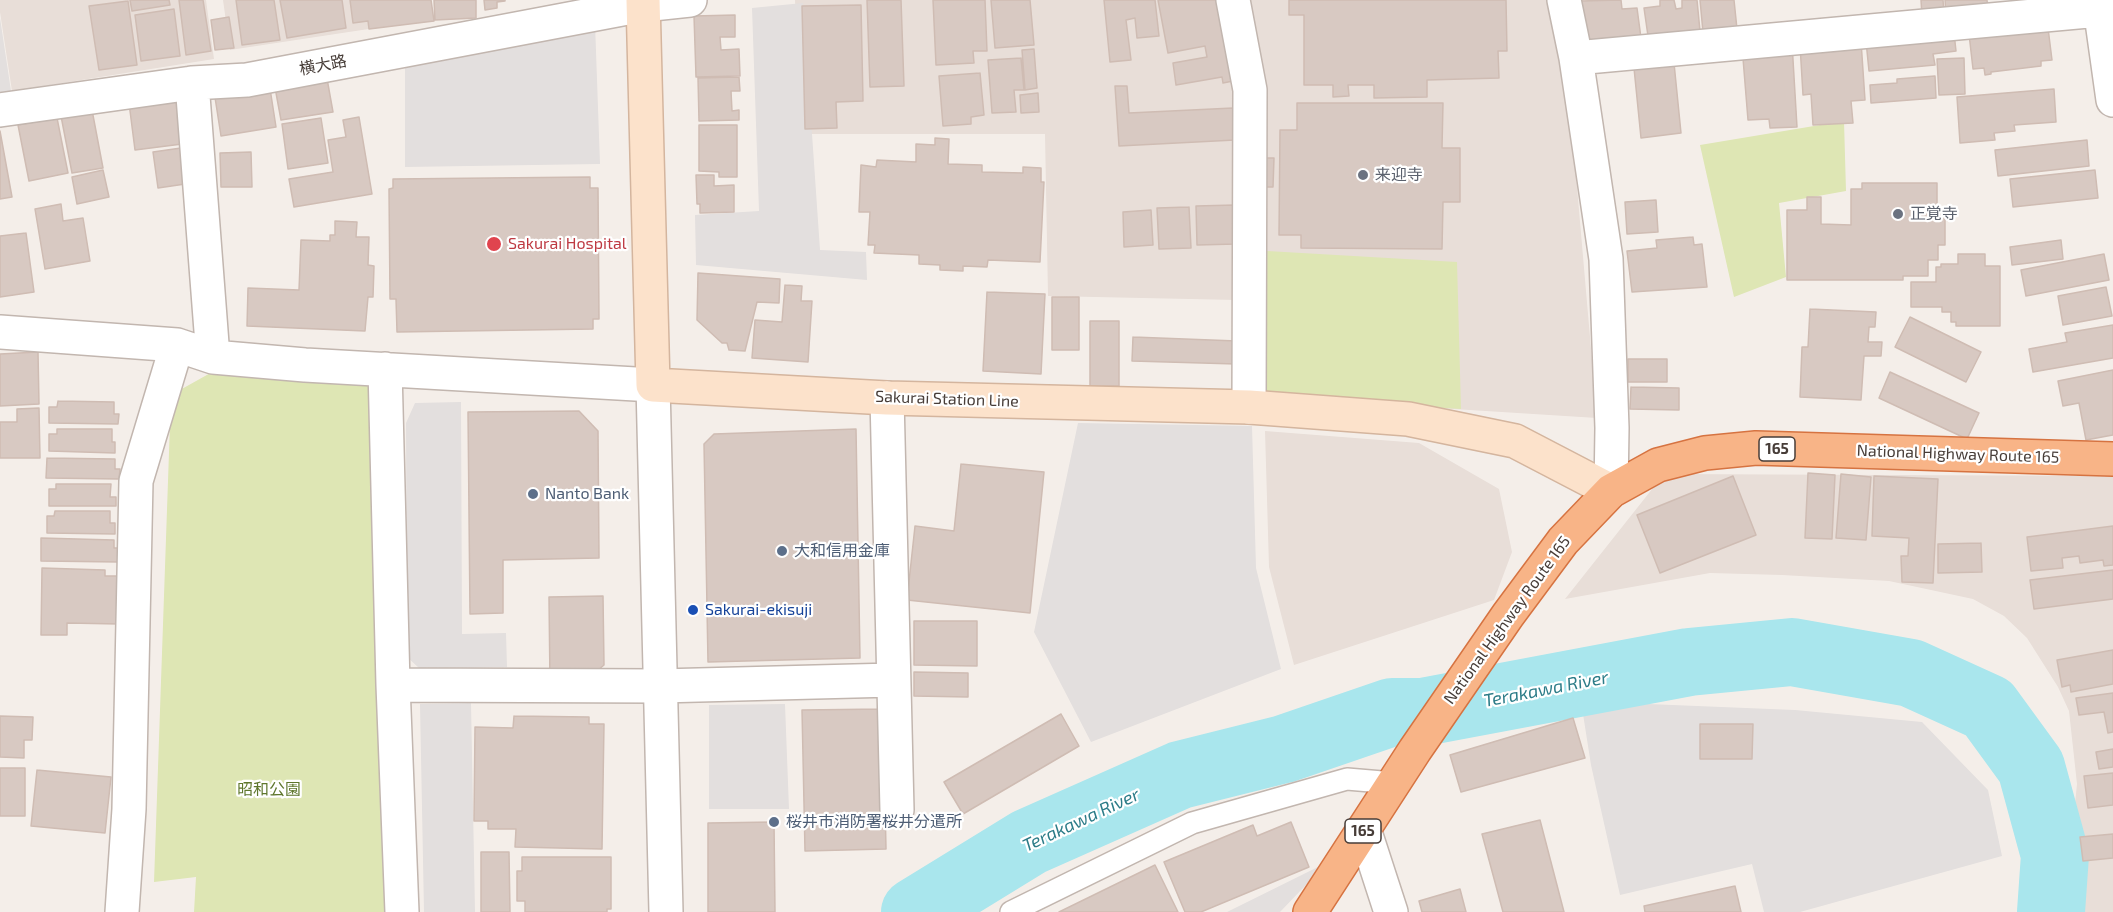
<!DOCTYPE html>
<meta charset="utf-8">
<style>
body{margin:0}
canvas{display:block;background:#f4eee9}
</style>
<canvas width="2113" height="912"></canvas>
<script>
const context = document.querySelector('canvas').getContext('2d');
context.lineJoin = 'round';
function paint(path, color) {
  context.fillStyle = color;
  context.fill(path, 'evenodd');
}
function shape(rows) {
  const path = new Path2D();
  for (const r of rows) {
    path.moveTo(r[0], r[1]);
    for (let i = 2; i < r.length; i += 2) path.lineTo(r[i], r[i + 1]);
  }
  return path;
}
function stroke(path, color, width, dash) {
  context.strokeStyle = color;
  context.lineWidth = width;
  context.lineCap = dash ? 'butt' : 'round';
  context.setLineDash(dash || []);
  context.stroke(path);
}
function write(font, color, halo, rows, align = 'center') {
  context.font = font + ' "Exo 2","Noto Sans JP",sans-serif';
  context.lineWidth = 4.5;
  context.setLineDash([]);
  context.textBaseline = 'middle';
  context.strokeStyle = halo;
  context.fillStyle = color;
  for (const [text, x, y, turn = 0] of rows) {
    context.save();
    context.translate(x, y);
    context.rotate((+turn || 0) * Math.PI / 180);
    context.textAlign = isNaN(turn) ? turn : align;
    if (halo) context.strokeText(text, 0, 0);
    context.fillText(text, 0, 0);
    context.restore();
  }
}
paint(shape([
 [0,0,206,0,214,59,12,91,0,12],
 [223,0,427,0,428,20,230,50],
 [795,0,1228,0,1245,89,1237,300,1048,296,1045,134,801,134],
 [1238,0,1554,0,1566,60,1597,418,1263,397],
 [1265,431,1419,443,1499,489,1512,552,1494,600,1294,665,1269,567],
 [1664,474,2113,476,2113,912,2064,912,2077,784,2069,711,2058,687,2027,638,2004,616,1973,599,1889,581,1782,575,1710,573,1565,599]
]), '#e8ded8');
paint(shape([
 [1844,121,1846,191,1779,203,1786,277,1734,297,1700,145],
 [1250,250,1457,262,1461,409,1263,397],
 [214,371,370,386,386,912,194,912,196,877,154,882,171,395]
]), '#dee6b4');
paint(shape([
 [803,3,820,250,866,252,867,280,696,265,695,215,759,211,752,8],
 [0,18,11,91,0,92],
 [595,23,600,164,405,167,405,58],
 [461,402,462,634,506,633,507,667,419,668,407,657,406,423,415,403],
 [1078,423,1252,426,1256,568,1281,669,1091,742,1034,632],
 [471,703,475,912,424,912,420,704],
 [785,704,789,809,709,809,709,705],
 [1648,704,1795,710,1922,722,1988,790,2002,856,1800,912,1764,912,1752,864,1620,895,1591,765,1583,714],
 [1328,862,1280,912,1227,912]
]), '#e3dfde');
stroke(shape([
 [915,912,1029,842,1180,775,1284,749,1392,712,1423,712,1689,662,1792,652,1911,673,1988,708,2031,767,2055,855,2051,912]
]), '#a9e6ed', 68);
const building = shape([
 [130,0,169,0,170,5,132,11,130,0],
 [179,0,203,0,211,51,186,55,179,0],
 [236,0,274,0,280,40,242,45,236,0],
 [280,0,342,0,346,28,287,38,280,0],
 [350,0,431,0,434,21,369,29,368,21,353,23,350,0],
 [434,0,476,0,476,18,435,20,434,0],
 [484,0,505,0,505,1,497,2,497,8,485,10,484,0],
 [867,0,901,0,904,86,870,87,867,0],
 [933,0,985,0,987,51,973,51,974,63,936,65,933,0],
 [991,0,1030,0,1034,45,995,48,991,0],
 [1104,0,1155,0,1159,36,1137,38,1135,18,1126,20,1131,60,1110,62,1104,0],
 [1158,0,1224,0,1238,80,1223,83,1222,77,1176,85,1173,63,1207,57,1205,46,1168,53,1158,0],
 [1289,0,1506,0,1507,51,1498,51,1499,78,1427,80,1427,97,1374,98,1374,85,1348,85,1349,96,1333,97,1333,85,1304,85,1304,15,1289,15,1289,0],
 [1621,0,1622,9,1637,8,1641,38,1585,45,1580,1,1621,0],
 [1660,0,1674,0,1676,9,1682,8,1682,0,1697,0,1700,31,1648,36,1644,8,1660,6,1660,0],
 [1700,0,1734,0,1737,29,1703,32,1700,0],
 [1921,0,1943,0,1944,14,1922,16,1921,0],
 [1945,0,1987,0,1988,10,1946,14,1945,0],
 [128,1,137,65,99,70,89,6,128,1],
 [861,5,863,101,836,102,837,128,805,129,802,6,861,5],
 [174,9,180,56,141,61,135,15,174,9],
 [735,15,735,37,720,37,721,50,739,49,740,76,696,77,694,16,735,15],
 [229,17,234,48,215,50,211,20,229,17],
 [2048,28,2052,60,2041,61,2041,66,1991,72,1991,74,1985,75,1984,68,1973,69,1969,34,2048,28],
 [1954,33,1956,51,1933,54,1935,65,1869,71,1866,41,1954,33],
 [1861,41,1865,100,1851,101,1853,123,1813,125,1811,94,1803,95,1800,45,1861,41],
 [1792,43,1797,127,1770,128,1769,119,1748,120,1742,46,1792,43],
 [1034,49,1037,88,1025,90,1022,50,1034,49],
 [1673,53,1681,133,1641,138,1633,58,1673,53],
 [1021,58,1024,90,1014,90,1016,112,992,113,988,60,1021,58],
 [1964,58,1965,94,1939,95,1937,59,1964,58],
 [326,73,333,112,281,120,274,82,326,73],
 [980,73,984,115,971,117,971,124,943,126,939,76,980,73],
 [1935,76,1936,98,1871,103,1870,85,1897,83,1897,79,1935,76],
 [739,77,740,91,731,91,732,111,739,110,739,120,699,121,698,78,739,77],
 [269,82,276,127,221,136,214,91,269,82],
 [1115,86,1127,86,1129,113,1233,108,1235,140,1119,146,1115,86],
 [2054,89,2056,122,2014,125,2015,131,1994,133,1995,140,1960,143,1957,97,2054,89],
 [1038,93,1039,112,1021,113,1020,95,1038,93],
 [183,95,190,143,135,150,129,103,183,95],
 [1297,103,1443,103,1442,148,1460,148,1460,202,1443,202,1442,249,1301,248,1301,235,1279,235,1280,130,1297,130,1297,103],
 [92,110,103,168,72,173,61,116,92,110],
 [359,117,372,194,294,207,289,179,333,172,328,140,346,137,343,120,359,117],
 [57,118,68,173,29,181,18,125,57,118],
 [321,118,328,163,288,169,282,124,321,118],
 [699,125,737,125,737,177,719,177,719,172,699,171,699,125],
 [0,131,12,197,0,199,0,131],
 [935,138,949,139,948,164,982,165,982,172,1023,173,1023,167,1041,168,1041,182,1044,182,1040,262,988,260,987,267,963,266,963,271,940,270,940,265,919,264,919,255,874,253,875,245,868,245,870,212,859,212,861,165,876,167,877,160,916,162,916,144,935,145,935,138],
 [2087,140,2089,166,1998,176,1995,150,2087,140],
 [188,147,192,183,158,188,153,152,188,147],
 [251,152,252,187,221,187,220,153,251,152],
 [1260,158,1274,158,1273,187,1259,187,1260,158],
 [103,170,109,197,77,204,72,177,103,170],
 [2095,170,2098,198,2013,207,2010,179,2095,170],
 [696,175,714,175,714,186,734,185,734,212,700,213,700,204,697,204,696,175],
 [590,177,590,188,598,188,599,319,593,319,593,329,397,332,396,299,390,299,389,189,393,188,393,179,590,177],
 [1862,183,1937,183,1937,211,1945,211,1945,245,1938,245,1938,260,1928,260,1928,276,1903,276,1903,280,1787,280,1787,210,1807,210,1807,197,1821,197,1821,224,1851,225,1851,189,1862,189,1862,183],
 [1656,200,1658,232,1627,234,1625,202,1656,200],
 [61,204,63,221,83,218,90,261,45,269,35,209,61,204],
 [1235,205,1236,244,1197,245,1196,206,1235,205],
 [1189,207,1191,248,1159,249,1157,208,1189,207],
 [1151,210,1153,245,1124,247,1123,212,1151,210],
 [335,221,357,222,356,237,369,237,368,265,374,266,373,297,368,297,365,331,247,326,248,288,299,290,301,240,330,241,330,235,335,235,335,221],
 [26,233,34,292,0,297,0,236,26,233],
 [1693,237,1694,245,1702,244,1707,287,1632,292,1627,251,1657,248,1656,240,1693,237],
 [2061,240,2063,259,2012,265,2010,247,2061,240],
 [1958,254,1985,254,1985,266,2000,266,2000,326,1956,326,1956,322,1951,322,1951,312,1942,312,1942,307,1911,307,1911,282,1936,282,1936,267,1941,267,1941,264,1958,264,1958,254],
 [2104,254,2109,280,2026,296,2021,270,2104,254],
 [698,273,780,279,779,303,757,302,745,351,729,350,727,343,722,343,697,320,698,273],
 [785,285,802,286,801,301,812,301,808,362,752,358,755,320,782,322,785,285],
 [2106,287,2112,316,2063,325,2058,296,2106,287],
 [987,292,1045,294,1041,374,983,371,987,292],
 [1052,297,1079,297,1079,350,1052,350,1052,297],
 [1810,309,1876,312,1875,327,1869,327,1868,342,1882,342,1881,356,1864,356,1861,400,1800,397,1802,347,1808,347,1810,309],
 [1910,317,1981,352,1966,382,1895,347,1910,317],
 [1090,321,1119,321,1119,386,1090,386,1090,321],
 [2113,325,2113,358,2033,372,2029,349,2067,342,2065,333,2113,325],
 [1133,337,1237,341,1236,364,1132,361,1133,337],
 [38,352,39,404,0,406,0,354,38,352],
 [1628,359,1667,359,1667,382,1628,382,1628,359],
 [2113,370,2113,435,2086,440,2079,403,2063,406,2058,381,2113,370],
 [1890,372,1979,413,1967,439,1879,398,1890,372],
 [1631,387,1679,388,1679,410,1630,409,1631,387],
 [58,401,114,402,114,414,119,414,118,424,49,423,49,407,57,407,58,401],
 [39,408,40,458,0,458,0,422,17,422,17,409,39,408],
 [579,411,598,431,599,558,503,560,503,613,470,614,468,412,579,411],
 [57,429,112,429,112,442,115,442,115,453,49,451,49,434,57,434,57,429],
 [856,429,860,658,708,662,704,444,714,434,856,429],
 [47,458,115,459,115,469,120,469,119,479,46,478,47,458],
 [961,464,1044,472,1030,613,907,600,915,526,954,531,961,464],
 [1808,473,1835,475,1832,539,1805,538,1808,473],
 [1841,474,1871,477,1866,540,1836,538,1841,474],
 [1733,476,1756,535,1660,573,1637,515,1733,476],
 [1874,476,1938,479,1933,583,1902,582,1901,556,1908,556,1909,538,1872,536,1874,476],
 [56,484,111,484,110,497,116,497,116,506,49,506,49,489,56,489,56,484],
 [55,511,110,511,110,523,115,523,115,534,47,533,47,516,54,516,55,511],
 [2113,526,2113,565,2104,566,2103,560,2080,563,2079,556,2062,558,2063,568,2031,571,2027,537,2113,526],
 [41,538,114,540,114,548,119,548,119,562,41,561,41,538],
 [1981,543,1982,572,1938,573,1938,544,1981,543],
 [42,568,105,570,105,576,123,576,119,624,67,623,67,635,41,635,42,568],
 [2113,570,2113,599,2034,609,2030,580,2113,570],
 [603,596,604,665,583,683,550,684,549,597,603,596],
 [914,621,977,621,977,666,914,665,914,621],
 [2113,650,2113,684,2071,692,2070,685,2062,687,2057,660,2113,650],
 [914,672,968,673,968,697,914,696,914,672],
 [2113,693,2113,732,2108,733,2104,712,2079,715,2076,698,2113,693],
 [883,709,886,849,805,851,802,710,883,709],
 [1061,714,1079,746,963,814,944,782,1061,714],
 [0,716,33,717,32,740,24,740,24,758,0,757,0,716],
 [514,716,589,717,589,724,604,724,602,849,515,847,516,829,488,829,488,821,474,821,475,727,513,728,514,716],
 [1573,718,1585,758,1461,792,1450,755,1573,718],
 [1700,724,1753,724,1752,759,1700,759,1700,724],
 [2113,749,2113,767,2099,769,2096,752,2113,749],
 [0,768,25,768,25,816,0,816,0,768],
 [37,770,111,777,105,833,31,826,37,770],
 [2113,773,2113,805,2088,808,2084,776,2113,773],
 [1540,820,1564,912,1503,912,1482,834,1540,820],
 [774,822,775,912,708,912,708,823,774,822],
 [1291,822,1309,867,1201,912,1185,912,1164,862,1253,825,1257,836,1291,822],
 [2113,834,2113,858,2083,861,2080,837,2113,834],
 [481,852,509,852,510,912,481,912,481,852],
 [522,857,611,857,611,909,607,909,607,912,525,912,525,901,517,901,517,871,522,871,522,857],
 [1155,865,1178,912,1059,912,1155,865],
 [1735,886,1741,912,1645,912,1644,906,1735,886],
 [1460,889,1466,912,1422,912,1419,901,1460,889]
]);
paint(building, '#d8c9c2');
stroke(building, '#cfbcb3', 1.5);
const service = shape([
 [1011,912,1192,823,1347,779,1394,783]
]);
const minor = shape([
 [1233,0,1250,90,1249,407],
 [1564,0,1576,58,1606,259,1612,428,1611,491],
 [2099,0,2113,100],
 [1576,58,2099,10],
 [192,83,213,357],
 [0,110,192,83,247,80,643,5,690,0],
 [0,332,177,345,213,357,305,365,653,385],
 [385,369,393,685,402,912],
 [887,398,897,810],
 [393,685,660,686,893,680],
 [1364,829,1391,912],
 [122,912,129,809,136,481,177,345]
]);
const tertiary = shape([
 [653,385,666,912]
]);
const secondary = shape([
 [643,0,653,385,887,398,1249,407,1408,419,1515,441,1611,491]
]);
const trunk = shape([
 [1310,912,1415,750,1508,615,1563,541,1611,491,1658,465,1705,453,1756,448,2113,459]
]);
stroke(service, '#c2b6af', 24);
stroke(minor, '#c2b6af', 36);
stroke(tertiary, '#c2b6af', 36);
stroke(secondary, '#d4b59e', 36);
stroke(trunk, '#d67341', 36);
stroke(service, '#fff', 21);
stroke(minor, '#fff', 33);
stroke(tertiary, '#fff', 33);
stroke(secondary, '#fce2cb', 33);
stroke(trunk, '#f8b487', 33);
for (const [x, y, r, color] of [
 [1363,175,6,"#6b7280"],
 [1898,214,6,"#6b7280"],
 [494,244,8,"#e0444e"],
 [533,494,6,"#5c6f8a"],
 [782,551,6,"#5c6f8a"],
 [693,610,6,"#1a4fb4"],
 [774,822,6,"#5c6f8a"]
]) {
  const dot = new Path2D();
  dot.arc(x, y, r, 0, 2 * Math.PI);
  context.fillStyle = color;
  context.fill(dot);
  stroke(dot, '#fff', 2);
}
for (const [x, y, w] of [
 [1777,449,36],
 [1363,831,36]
]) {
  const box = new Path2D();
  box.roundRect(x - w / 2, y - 12, w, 24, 4.5);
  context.fillStyle = '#fff';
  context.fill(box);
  stroke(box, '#473d38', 1.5);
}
write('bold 15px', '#473d38', null, [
 ["165",1777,449],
 ["165",1363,831]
]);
write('16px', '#473d38', '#fff', [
 ["横大路",323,65,-11],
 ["Sakurai Station Line",947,399,2],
 ["National Highway Route 165",1958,454,2],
 ["National Highway Route 165",1507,620,-54]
]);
write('16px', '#5b616d', '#fff', [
 ["来迎寺",1375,175],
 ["正覚寺",1910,214]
], 'left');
write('16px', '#be3a42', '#fff', [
 ["Sakurai Hospital",508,244]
], 'left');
write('16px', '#4e5e75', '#fff', [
 ["Nanto Bank",545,494],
 ["大和信用金庫",794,551],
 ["桜井市消防署桜井分遣所",786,822]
], 'left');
write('16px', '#164399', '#fff', [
 ["Sakurai-ekisuji",705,610]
], 'left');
write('16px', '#5f772d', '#fff', [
 ["昭和公園",269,790]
]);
write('italic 18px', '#2c7c88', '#fff', [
 ["Terakawa River",1546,689,-11],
 ["Terakawa River",1081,820,-25]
]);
</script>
